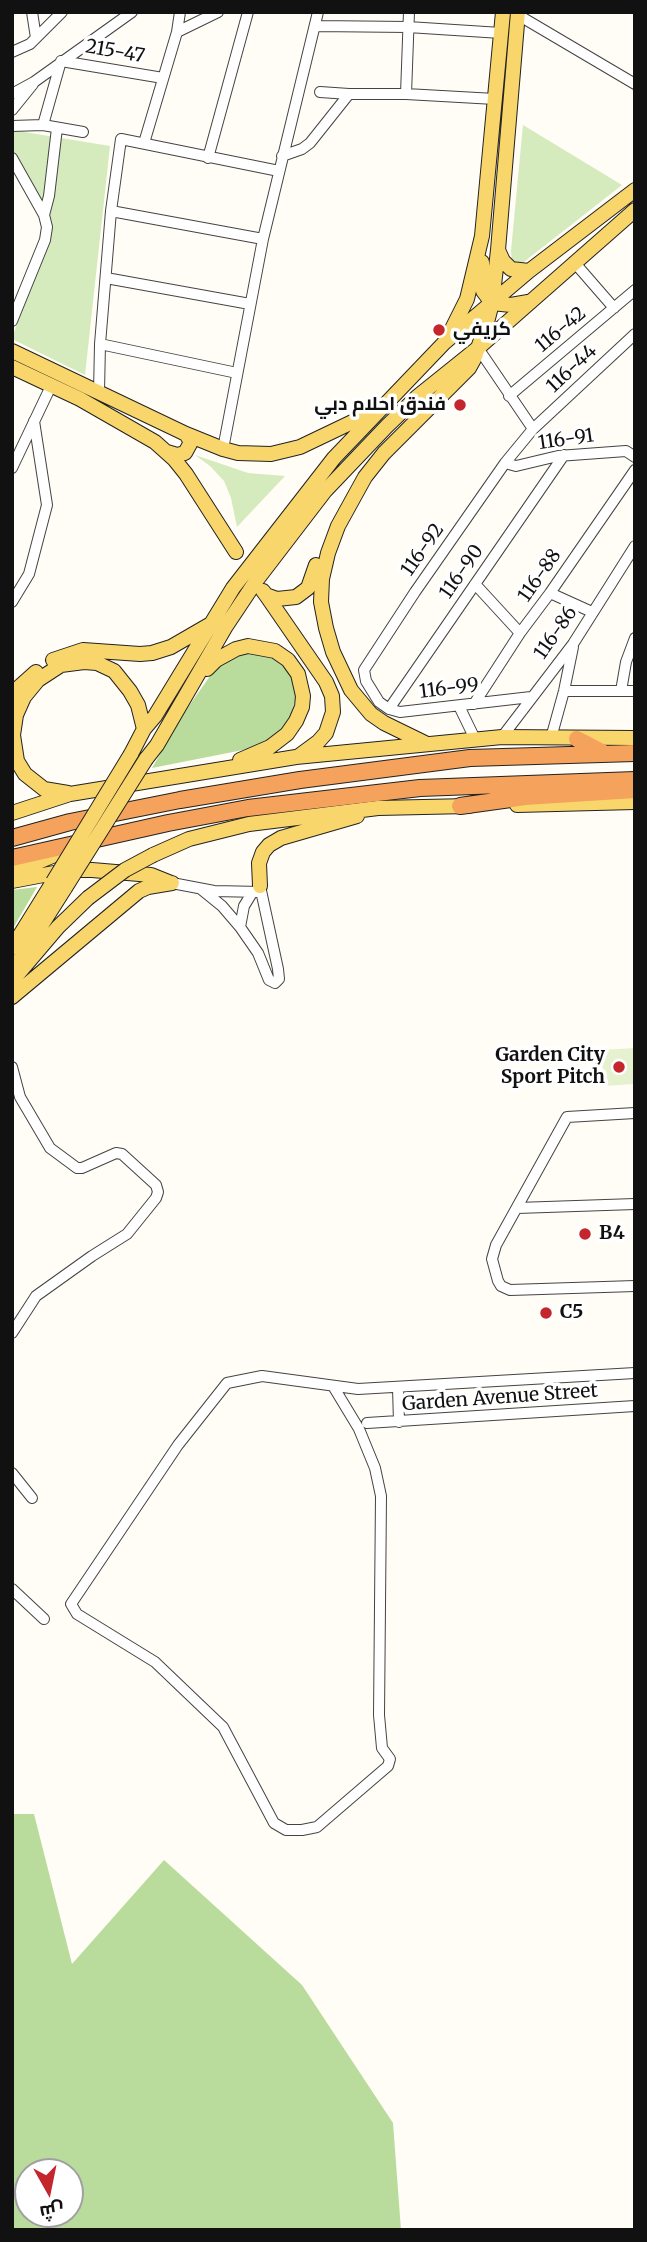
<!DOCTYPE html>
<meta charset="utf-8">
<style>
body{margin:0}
#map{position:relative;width:647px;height:2242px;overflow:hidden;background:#fffdf5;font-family:Merriweather,Cairo,serif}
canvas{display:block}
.frame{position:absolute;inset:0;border:14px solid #111;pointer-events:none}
.north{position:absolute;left:14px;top:2158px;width:70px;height:70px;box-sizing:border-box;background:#fff;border:2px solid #a0a0a0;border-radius:50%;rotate:171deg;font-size:19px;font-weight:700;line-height:28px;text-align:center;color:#111}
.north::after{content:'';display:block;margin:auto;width:24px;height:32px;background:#c4262e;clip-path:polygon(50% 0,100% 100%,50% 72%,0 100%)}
</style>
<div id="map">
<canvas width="647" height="2242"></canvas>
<div class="frame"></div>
<div class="north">ش</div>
</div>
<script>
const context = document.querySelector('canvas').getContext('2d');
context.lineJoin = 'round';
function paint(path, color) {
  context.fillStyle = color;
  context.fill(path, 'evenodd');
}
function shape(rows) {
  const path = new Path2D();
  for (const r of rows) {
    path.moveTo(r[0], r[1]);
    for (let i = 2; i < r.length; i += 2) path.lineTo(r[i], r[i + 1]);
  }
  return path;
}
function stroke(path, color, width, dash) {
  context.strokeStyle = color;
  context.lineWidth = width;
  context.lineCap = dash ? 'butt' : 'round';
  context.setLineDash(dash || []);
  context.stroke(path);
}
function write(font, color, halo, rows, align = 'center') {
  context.font = font + ' Merriweather,Cairo,serif';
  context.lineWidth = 7;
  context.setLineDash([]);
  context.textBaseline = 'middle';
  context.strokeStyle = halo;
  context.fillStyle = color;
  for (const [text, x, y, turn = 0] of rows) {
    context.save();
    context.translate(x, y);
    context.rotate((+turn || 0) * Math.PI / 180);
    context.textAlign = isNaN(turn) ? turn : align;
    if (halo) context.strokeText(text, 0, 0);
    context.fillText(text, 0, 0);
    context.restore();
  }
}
paint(shape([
 [523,125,622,185,520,265,512,262,511,251],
 [12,130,110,146,85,375,12,339,48,227,12,151],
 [195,455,248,473,285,476,237,527,231,498,224,481,210,466]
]), '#d5ebbd');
paint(shape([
 [251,653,267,654,290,671,296,687,296,698,288,723,267,741,248,749,152,768,186,710,215,669,232,658],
 [37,887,12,930,12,890],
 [12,1814,34,1814,72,1964,164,1860,302,1985,393,2123,401,2230,12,2230],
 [28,2172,70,2172,70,2214,28,2214]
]), '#b9dc9c');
paint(shape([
 [635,1048,635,1084,604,1086,601,1050]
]), '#e6f2cf');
const minor = shape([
 [32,12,36,38],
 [518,15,635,84],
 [316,26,408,27,501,33],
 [177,32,218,12],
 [12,52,30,44,62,12],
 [320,92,349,94,406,94,495,99],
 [12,94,34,82,132,12],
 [406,94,409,12],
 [12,110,33,84],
 [43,125,61,61,163,78],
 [12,126,43,125,83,132],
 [144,143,177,32,180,12],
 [282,156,302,149,310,143,349,94],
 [12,158,44,215,47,227,45,240,12,321],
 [208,158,248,12],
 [111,211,263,239],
 [44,215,49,196,57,128],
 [574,262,614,308],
 [106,278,250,304],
 [100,344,237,373],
 [478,348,533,429],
 [99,392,100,344,111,211,121,139,279,171],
 [509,396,635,290],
 [223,449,263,239,318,12],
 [505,463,516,466,558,456,626,451,635,457],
 [12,468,51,386],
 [475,584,520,633],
 [550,593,592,612],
 [12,602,29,574,47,505,34,421],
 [564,691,635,691],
 [621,691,626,662,635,638],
 [531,697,400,712,389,709,379,702,366,681,364,670,415,592,505,463,533,429,635,334],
 [474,704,520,633,550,593,635,470],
 [459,706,475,739],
 [389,709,564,455],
 [502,737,573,644,635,546],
 [551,738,564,691,573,647],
 [172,883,214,891,261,892],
 [201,889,222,906,240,927,258,953,269,980,275,983,279,979,278,969,260,886],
 [240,927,244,906,252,893],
 [12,1067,20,1097,50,1148,77,1168,82,1168,116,1153,122,1154,156,1185,158,1192,156,1198,127,1234,92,1256,36,1296,12,1333],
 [635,1113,567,1117,496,1245,492,1259,498,1281,501,1286,510,1290,635,1286],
 [517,1208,635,1204],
 [333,1386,359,1429,375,1468,381,1496,379,1715,382,1748,390,1759,388,1766,317,1827,302,1830,286,1830,274,1823,223,1727,155,1662,77,1614,71,1604,178,1445,227,1383,262,1376,358,1389,635,1373],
 [398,1388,399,1422],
 [367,1423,635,1406],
 [12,1473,32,1498],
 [12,1589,44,1619]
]);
const major = shape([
 [498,250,503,261,511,269,529,271],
 [482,262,483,291,492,303,511,305,528,302],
 [450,333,467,299,482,236,503,12],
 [12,351,186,434,223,449,238,453,271,454,300,447,369,414],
 [12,367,80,399,155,442,174,459,186,474,236,552],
 [167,452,177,455,185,453,191,442,186,434],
 [263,591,266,595,277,599,296,597,308,588,316,565],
 [266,595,326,682,332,696,333,712,326,733,318,742,299,756],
 [53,660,83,650,140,654,152,653,171,647,209,625],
 [207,669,216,660,236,649,248,646,275,651,288,660,298,674,303,696,302,707,296,721,287,734,270,747,240,760],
 [12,696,17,689,36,672],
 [427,744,384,723,371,714,351,690,333,652,326,628,321,602,322,579,328,553,338,526,365,477,384,453,469,368,474,359,486,326,492,303,498,250,518,12],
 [131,754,144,729,155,716,233,588,334,458,444,343,529,271,635,190],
 [146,759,157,745,226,626,256,581,325,491,387,426,417,397,478,348,635,210],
 [68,793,44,789,25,774,17,761,13,735,16,715,24,697,38,680,61,665,84,662,97,663,114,671,130,691,138,705,144,729],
 [517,805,635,802],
 [12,813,70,794,296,757,502,737,635,738],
 [153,855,189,839,249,824,378,808,469,806],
 [12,873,69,849],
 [12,881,70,870,92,870,151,875,171,883],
 [260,886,259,863,263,852,269,845,281,838,357,816],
 [12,948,53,882],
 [15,967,65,888],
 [12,981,58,927,88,898],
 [12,997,139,891,148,887,172,883]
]);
const highway = shape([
 [577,739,602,752],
 [460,806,525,797,635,790],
 [12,838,70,822,180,800,300,780,470,758,635,753],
 [12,858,168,823,248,808,420,788,635,780]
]);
stroke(minor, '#444', 12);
stroke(major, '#222', 16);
stroke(highway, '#222', 18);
stroke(minor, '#fff', 10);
stroke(major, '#f9d66b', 14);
stroke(highway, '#f5a25d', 16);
const majorBridge = shape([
 [53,882,131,754],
 [65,888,146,759],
 [88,898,125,870,153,855]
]);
stroke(majorBridge, '#222', 16, []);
stroke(majorBridge, '#f9d66b', 14);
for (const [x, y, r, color] of [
 [439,330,7,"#c4262e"],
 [460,405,7,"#c4262e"],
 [619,1067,7,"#c4262e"],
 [585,1234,7,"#c4262e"],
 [546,1313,7,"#c4262e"]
]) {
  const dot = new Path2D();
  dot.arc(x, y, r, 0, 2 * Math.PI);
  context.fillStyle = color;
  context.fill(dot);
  stroke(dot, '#fff', 2.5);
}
write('19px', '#111', '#fff', [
 ["215-47",115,52,10],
 ["116-42",561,330,-40],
 ["116-44",572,369,-43],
 ["116-91",566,440,-8],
 ["116-92",423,550,-55],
 ["116-90",462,572,-55],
 ["116-88",540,576,-55],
 ["116-86",556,633,-55],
 ["116-99",449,689,-7],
 ["Garden Avenue Street",500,1398,-4]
]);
write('bold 19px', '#111', '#fff', [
 ["كريفي",453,330],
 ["فندق احلام دبي",446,405,"right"],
 ["Garden City",605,1056,"right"],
 ["Sport Pitch",605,1078,"right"],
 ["B4",599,1234],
 ["C5",560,1313]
], 'left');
</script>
